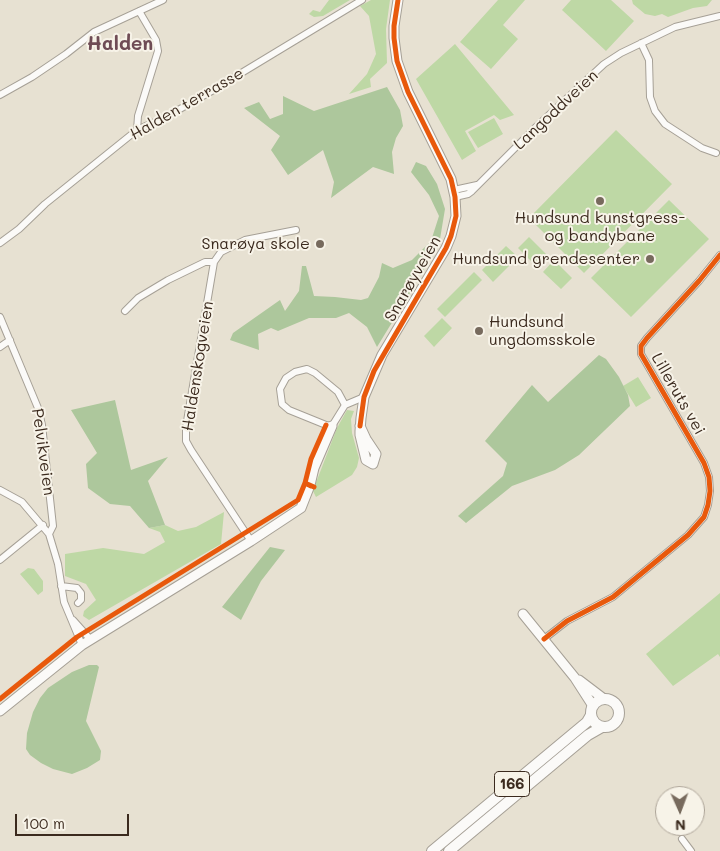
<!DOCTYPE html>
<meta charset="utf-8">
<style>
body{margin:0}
#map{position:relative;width:720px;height:851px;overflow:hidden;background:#e7e1d2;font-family:Mali,sans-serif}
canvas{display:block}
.north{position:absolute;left:655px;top:786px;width:50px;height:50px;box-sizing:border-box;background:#f7f3e8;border:1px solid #aca397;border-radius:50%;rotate:178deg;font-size:14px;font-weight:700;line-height:20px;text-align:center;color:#3b2a1e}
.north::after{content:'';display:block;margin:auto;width:18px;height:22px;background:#776a5d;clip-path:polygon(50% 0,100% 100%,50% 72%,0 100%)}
.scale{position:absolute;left:15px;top:814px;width:114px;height:22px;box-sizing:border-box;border:2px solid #3b2a1e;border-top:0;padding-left:6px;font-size:15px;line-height:18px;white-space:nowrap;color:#3b2a1e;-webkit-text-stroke:4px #f7f3e8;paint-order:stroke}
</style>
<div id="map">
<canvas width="720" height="851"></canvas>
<div class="north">N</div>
<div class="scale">100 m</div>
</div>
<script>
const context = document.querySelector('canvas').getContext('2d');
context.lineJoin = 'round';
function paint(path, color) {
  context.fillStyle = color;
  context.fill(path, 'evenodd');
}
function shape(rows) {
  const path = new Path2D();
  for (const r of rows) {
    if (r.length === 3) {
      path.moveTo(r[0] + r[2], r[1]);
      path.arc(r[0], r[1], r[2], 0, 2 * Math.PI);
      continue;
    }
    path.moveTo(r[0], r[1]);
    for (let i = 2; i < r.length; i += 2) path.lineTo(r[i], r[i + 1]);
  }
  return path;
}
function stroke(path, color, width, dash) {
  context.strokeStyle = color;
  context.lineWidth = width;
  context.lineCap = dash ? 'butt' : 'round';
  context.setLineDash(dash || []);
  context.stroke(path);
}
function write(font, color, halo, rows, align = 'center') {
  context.font = font + ' Mali,sans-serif';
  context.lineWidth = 4;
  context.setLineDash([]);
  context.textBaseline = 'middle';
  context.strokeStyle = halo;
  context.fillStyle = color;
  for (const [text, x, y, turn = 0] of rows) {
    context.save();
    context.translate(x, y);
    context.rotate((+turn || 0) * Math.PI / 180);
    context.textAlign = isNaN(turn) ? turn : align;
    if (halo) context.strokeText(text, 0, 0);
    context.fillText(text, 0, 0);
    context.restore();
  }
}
paint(shape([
 [329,0,350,0,323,16,314,17,309,14,313,10,320,12],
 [371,0,390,0,386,29,387,63,370,79,371,87,349,94,367,74,376,54,369,16,360,6],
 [498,0,525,0,503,25,518,39,491,69,460,42],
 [571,0,611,0,634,21,606,51,562,10],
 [632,0,712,0,707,6,693,8,668,17,662,14,655,16,645,14,633,4],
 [455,44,514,115,500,120,494,115,465,131,476,151,462,160,416,79],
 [494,118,503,134,478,148,468,132],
 [616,130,672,184,584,273,529,218],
 [669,200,709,239,631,317,591,278],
 [529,237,547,255,536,266,518,248],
 [506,246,518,257,493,282,482,270],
 [554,260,572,278,561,289,543,272],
 [474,272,482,280,445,317,437,309],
 [442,318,452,328,434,347,424,336],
 [638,377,651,398,636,407,623,386],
 [347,410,354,411,351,419,352,433,359,458,357,467,352,475,316,497,313,491,317,480,337,428],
 [224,512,221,544,89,620,83,616,84,611,96,600,86,584,65,576,65,554,103,548,144,554,165,542,160,532,149,528,165,525,178,531,196,527],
 [28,568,34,569,43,581,43,591,38,595,20,574],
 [720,593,720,657,718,654,673,686,646,654]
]), '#bed8a5');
paint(shape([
 [387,87,400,110,403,126,396,138,392,152,394,174,373,167,331,198,334,182,323,150,288,175,271,150,280,136,244,108,259,102,270,119,283,114,283,96,314,111],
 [416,162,426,166,437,184,445,209,440,239,423,271,409,279,410,293,377,347,367,327,349,313,336,318,309,318,278,331,271,328,258,334,259,350,230,340,233,333,280,300,285,311,299,291,302,266,306,266,314,296,335,297,361,300,368,298,379,277,382,263,393,268,412,260,431,241,439,216,429,195,411,172],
 [599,355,606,359,619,377,628,395,630,406,579,455,555,470,512,486,466,523,458,516,503,476,507,463,485,441,532,385,548,402],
 [115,400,131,470,168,457,148,481,165,525,149,528,130,506,110,504,88,488,86,464,97,453,71,410],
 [270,547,285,550,261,581,241,620,222,607],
 [89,665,97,665,99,667,86,721,101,751,100,760,87,768,72,774,53,769,41,763,30,755,26,749,27,733,33,712,40,698,48,688,72,672]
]), '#adc79c');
const street = shape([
 [641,43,649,60,650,97,655,111,665,124,702,148,716,153],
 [0,95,32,77,66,54,94,32,163,0],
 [137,130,138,116,158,51,156,40,139,11],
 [454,190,477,185],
 [455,197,468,194,472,191,535,128,604,64,621,53,675,27,720,16],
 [0,243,19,229,45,204,137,130,164,118,210,92,362,0],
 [125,311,138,298,168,280,205,262,214,262],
 [0,317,38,408,42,425,53,526,49,534],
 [0,347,10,340],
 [345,405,332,426,326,425,289,410,282,404,280,389,286,378,295,372,307,369,315,373,338,392,345,405,364,397],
 [0,490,22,502,49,534,58,564,64,602,82,645],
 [251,541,191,450,186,441,186,427,214,262,221,252,245,240,296,230],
 [0,560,43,525],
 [61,586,77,588,81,593,81,600,78,603],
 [73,620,90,639],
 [544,639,567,621,613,597,688,535,704,517,708,505,710,491,709,477,704,463,641,354,641,346,647,338,699,281,720,255],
 [682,839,691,851]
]);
const secondary = shape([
 [360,426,366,439,376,454,373,464,366,460,360,435,360,431,361,418,364,397,382,355,446,248,451,236,456,216,455,197,451,179,408,92,397,61,394,38,394,26,398,0],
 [523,614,575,678,593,706],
 [579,680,604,699],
 [0,711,82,645,251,541,301,508,310,485,314,468,332,426]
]);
const primary = shape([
 [605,713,14],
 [432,851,587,722,591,715],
 [449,851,588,735,602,727]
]);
stroke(street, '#a6a096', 8);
stroke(secondary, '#a6a096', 11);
stroke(primary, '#a6a096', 12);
stroke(street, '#fbfaf8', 6);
stroke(secondary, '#fbfaf8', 9);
stroke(primary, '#fbfaf8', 10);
stroke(shape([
 [360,426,364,397,374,371,446,248,451,236,456,216,455,197,451,179,408,92,397,61,394,38,394,26,398,0],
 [311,486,305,483,311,459,326,425],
 [544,639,567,621,613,597,688,535,704,517,708,505,710,491,709,477,704,463,641,354,641,346,647,338,699,281,720,255],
 [0,699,77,637,298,500,305,483,314,487]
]), '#e8590c', 5);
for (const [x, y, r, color] of [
 [600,201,5,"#776a5d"],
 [320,244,5,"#776a5d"],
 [650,259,5,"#776a5d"],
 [479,331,5,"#776a5d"]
]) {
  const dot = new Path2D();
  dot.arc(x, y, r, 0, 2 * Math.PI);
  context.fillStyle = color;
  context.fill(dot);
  stroke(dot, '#f7f3e8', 2);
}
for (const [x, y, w] of [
 [512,784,35]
]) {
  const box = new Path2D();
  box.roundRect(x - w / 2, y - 12.5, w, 25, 4);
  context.fillStyle = '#f7f3e8';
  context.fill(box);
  stroke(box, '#3b2a1e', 1);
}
write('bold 15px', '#3b2a1e', null, [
 ["166",512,784]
]);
write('16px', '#3b2a1e', '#f7f3e8', [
 ["Halden terrasse",187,104,-30],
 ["Langoddveien",556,110,-43],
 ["Snarøyveien",413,279,-60],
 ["Haldenskogveien",198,366,-81],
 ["Lilleruts vei",678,394,60],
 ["Pelvikveien",43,452,82]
]);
write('16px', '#3b2a1e', '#f7f3e8', [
 ["Hundsund kunstgress-",600,218,"center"],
 ["og bandybane",600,236,"center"],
 ["Snarøya skole",310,244],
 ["Hundsund grendesenter",640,259],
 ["Hundsund",489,322,"left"],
 ["ungdomsskole",489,340,"left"]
], 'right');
write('bold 19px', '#6f4c55', '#f7f3e8', [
 ["Halden",120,44]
]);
</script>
